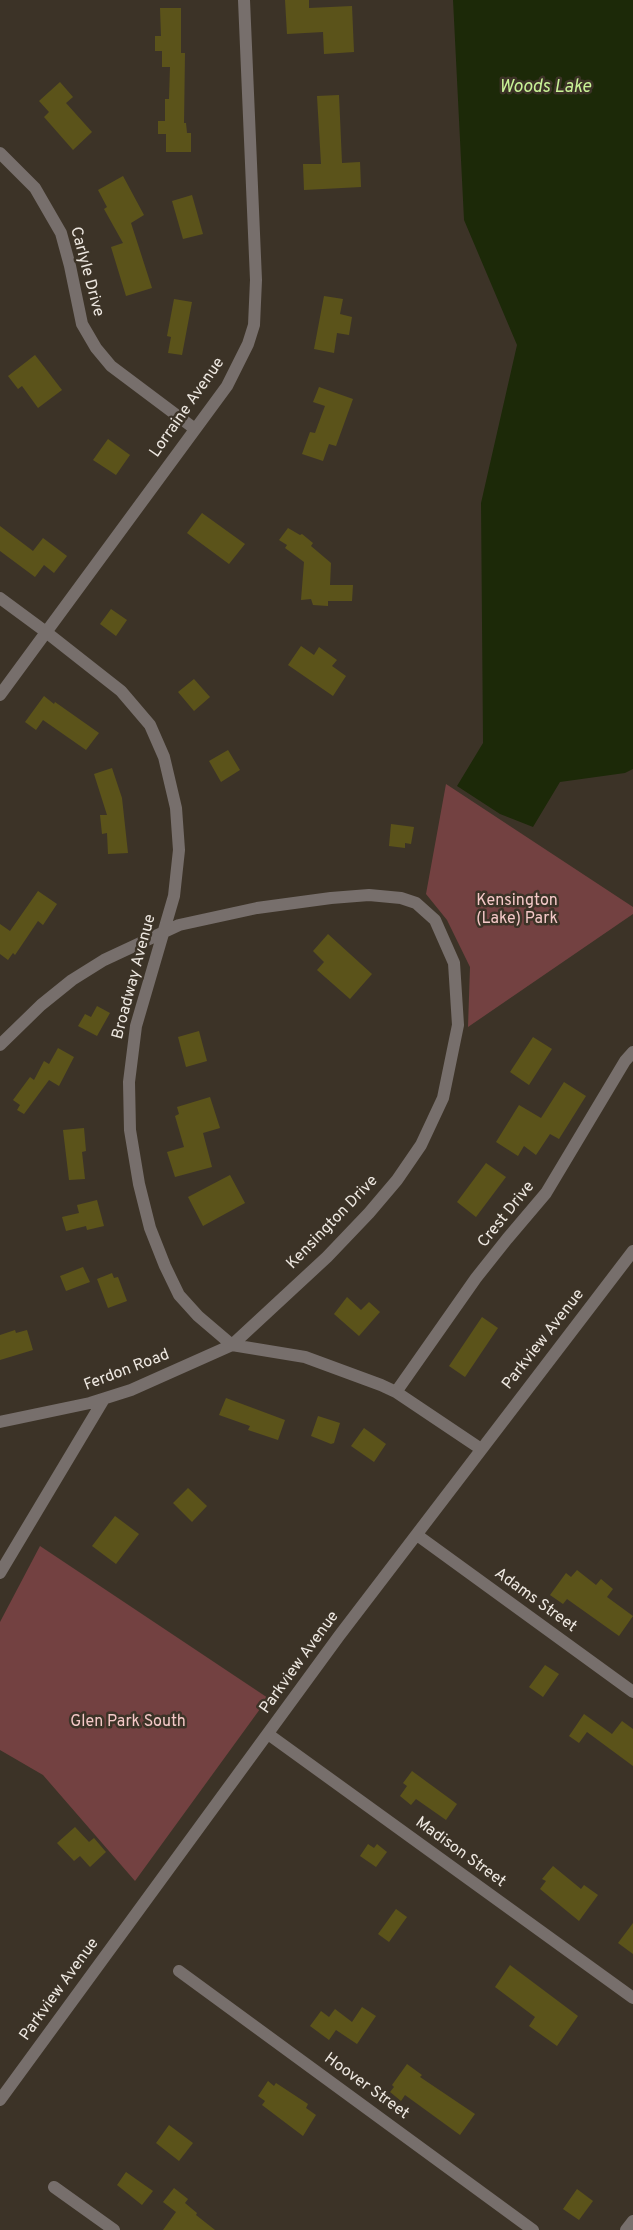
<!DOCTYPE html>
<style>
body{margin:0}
canvas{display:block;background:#3c3327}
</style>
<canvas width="633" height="2230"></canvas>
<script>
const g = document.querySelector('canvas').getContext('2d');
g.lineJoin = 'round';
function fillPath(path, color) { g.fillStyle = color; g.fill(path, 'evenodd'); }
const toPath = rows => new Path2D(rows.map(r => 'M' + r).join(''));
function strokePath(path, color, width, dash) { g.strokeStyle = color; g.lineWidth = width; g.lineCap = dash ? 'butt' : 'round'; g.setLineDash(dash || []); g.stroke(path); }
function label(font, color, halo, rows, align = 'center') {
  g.font = font + ' Overpass,sans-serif'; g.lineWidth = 5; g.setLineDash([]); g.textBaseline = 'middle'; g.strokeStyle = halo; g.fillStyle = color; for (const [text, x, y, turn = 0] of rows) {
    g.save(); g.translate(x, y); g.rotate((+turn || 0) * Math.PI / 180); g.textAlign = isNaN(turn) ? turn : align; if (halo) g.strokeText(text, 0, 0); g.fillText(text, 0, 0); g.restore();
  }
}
fillPath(toPath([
 [446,784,633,907,633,914,468,1027,470,967,447,920,426,894],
 [40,1546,268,1698,135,1881,43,1775,0,1750,0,1622]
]), '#734141');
fillPath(toPath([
 [453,0,633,0,633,769,625,773,560,782,533,827,500,814,457,786,483,743,481,503,517,345,464,220]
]), '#1c2908');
fillPath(toPath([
 [285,0,309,0,309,8,352,6,354,52,324,54,323,32,287,34],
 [160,8,181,8,181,53,185,53,184,123,186,123,187,133,191,133,191,152,166,152,166,134,158,134,158,121,165,121,165,99,169,99,170,67,162,67,162,51,155,51,155,36,161,36],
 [60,82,73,97,66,103,92,132,73,150,44,117,49,112,39,101],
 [339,95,342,163,360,162,361,187,304,190,303,164,321,164,317,96],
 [123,176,144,215,131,223,152,288,126,296,111,247,123,243,104,209,107,207,98,190],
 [192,195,203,234,183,239,172,201],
 [324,296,343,299,340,314,352,317,349,335,337,333,334,353,314,349],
 [174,299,192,302,182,355,168,353,171,337,167,336],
 [35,355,62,390,38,408,22,386,18,389,8,376],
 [319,387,353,399,336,446,329,444,323,461,302,454,310,432,315,433,325,406,313,402],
 [108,439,130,455,116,475,93,460],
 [202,513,245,544,229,564,187,533],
 [0,526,33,551,43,538,67,556,54,573,44,565,35,577,0,551],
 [288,528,300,535,302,534,313,543,311,546,331,563,330,585,353,585,352,601,328,601,328,606,313,605,311,599,301,600,304,562,285,548,287,545,279,540],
 [111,609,127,620,116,636,100,624],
 [301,646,314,655,319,647,337,660,332,666,346,676,333,696,288,665],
 [194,679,210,697,194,711,178,692],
 [44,696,54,704,55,702,99,733,86,750,43,720,36,730,25,722],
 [228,750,240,770,221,782,209,761],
 [112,768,122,798,128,853,108,854,107,833,102,834,100,815,107,815,94,774],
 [391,824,414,827,411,844,405,843,405,848,389,846],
 [38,891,57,904,43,925,38,921,15,955,13,953,8,960,0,954,0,924,10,931],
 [328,934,372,974,350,999,317,970,324,962,313,951],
 [97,1006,110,1013,97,1036,78,1026,85,1014,91,1017],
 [199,1031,207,1061,186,1067,178,1037],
 [533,1037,552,1049,529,1085,510,1072],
 [58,1048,74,1057,59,1086,49,1080,24,1114,17,1110,20,1105,13,1100,30,1077,34,1080,44,1061,49,1064],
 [564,1082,586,1096,559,1139,550,1134,536,1155,524,1146,518,1156,496,1142,519,1105,541,1118],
 [210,1097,220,1128,203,1133,212,1167,175,1177,167,1152,184,1147,175,1116,179,1114,177,1107],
 [84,1128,86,1151,82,1152,85,1179,69,1180,63,1130],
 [486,1163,506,1177,476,1217,457,1202],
 [230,1175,245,1203,203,1226,188,1197],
 [97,1200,104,1226,87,1230,86,1226,66,1231,62,1217,79,1213,77,1205],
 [83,1267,90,1282,66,1291,60,1276],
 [112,1273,114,1278,118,1277,127,1301,108,1308,97,1279],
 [347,1297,361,1310,369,1302,380,1312,359,1336,334,1314],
 [482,1317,498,1328,465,1377,449,1366],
 [15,1330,16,1333,27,1330,33,1350,0,1360,0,1335],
 [226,1398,285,1420,278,1440,248,1430,250,1426,219,1415],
 [318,1416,340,1423,334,1443,331,1444,311,1436],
 [364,1428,386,1444,374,1462,351,1446],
 [188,1488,207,1506,192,1522,173,1503],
 [115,1516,139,1534,116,1564,92,1546],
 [577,1570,596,1585,601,1579,613,1589,607,1597,633,1616,619,1636,567,1599,563,1604,550,1595,566,1573,571,1577],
 [545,1665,559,1674,543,1697,529,1687],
 [584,1714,612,1734,622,1721,633,1729,633,1766,587,1732,579,1743,569,1736],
 [412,1771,457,1804,446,1820,416,1799,411,1805,400,1796,407,1786,403,1783],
 [75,1827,89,1842,94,1838,106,1852,90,1867,80,1856,74,1861,57,1843],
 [368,1844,374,1848,377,1844,387,1852,376,1867,360,1856],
 [553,1866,581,1889,584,1885,598,1895,579,1921,540,1889,546,1881,542,1879],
 [396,1909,407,1917,389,1942,378,1934],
 [633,1923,633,1954,618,1943],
 [510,1965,578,2016,557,2046,529,2026,535,2017,495,1987],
 [362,2007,376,2016,357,2044,336,2030,329,2040,310,2026,321,2011,329,2017,335,2009,352,2022],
 [407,2064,422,2075,420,2077,475,2114,460,2135,405,2095,401,2101,390,2092,394,2087,392,2085],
 [268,2081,274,2086,276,2083,308,2104,306,2108,316,2115,303,2136,262,2105,265,2101,258,2096],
 [169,2125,193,2143,179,2161,156,2143],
 [126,2172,153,2191,142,2205,117,2185],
 [174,2188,188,2199,185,2203,197,2213,196,2215,215,2230,163,2230,176,2212,163,2202],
 [577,2189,593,2201,579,2220,563,2209]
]), '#5b531a');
strokePath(toPath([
 [0,153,35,188,61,233,70,266,82,324,96,348,111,366,195,429],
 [0,598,46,632,121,691,150,725,164,757,176,808,179,850,174,896,136,1026,129,1082,130,1130,139,1184,150,1228,165,1266,179,1295,198,1316,232,1345,305,1357,381,1385,396,1392,481,1449],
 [0,695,227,386,248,344,254,325,256,280,244,0],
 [0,1045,41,1005,72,980,104,960,179,925,257,908,331,898,369,895,401,898,416,903,435,920,454,963,458,1025,443,1098,421,1145,397,1180,369,1213,327,1257,232,1345,131,1390,90,1403,0,1422],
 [396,1392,476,1278,507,1239,546,1193,625,1061,633,1052],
 [417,1535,633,1692],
 [0,1573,104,1399],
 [268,1734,633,1998],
 [179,1971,533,2230],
 [0,2100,339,1636,633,1251],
 [54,2187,114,2230],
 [626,2230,633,2221]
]), '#776f6c', 12);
label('16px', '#eee8e1', '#3c3327', [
 ["Carlyle Drive",86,272,75],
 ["Lorraine Avenue",188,408,-55],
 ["Broadway Avenue",135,977,-75],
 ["Crest Drive",507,1215,-51],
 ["Kensington Drive",333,1223,-46],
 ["Parkview Avenue",544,1340,-52],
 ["Ferdon Road",127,1371,-21],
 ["Adams Street",535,1601,36],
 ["Parkview Avenue",300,1663,-54],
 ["Madison Street",460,1853,36],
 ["Parkview Avenue",60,1990,-54],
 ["Hoover Street",366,2087,36]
]);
label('16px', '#f5c9c8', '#3c3327', [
 ["Kensington",517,902],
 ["(Lake) Park",517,920],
 ["Glen Park South",128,1723]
]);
label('italic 18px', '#c9f297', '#3c3327', [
 ["Woods Lake",545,88]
]);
</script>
